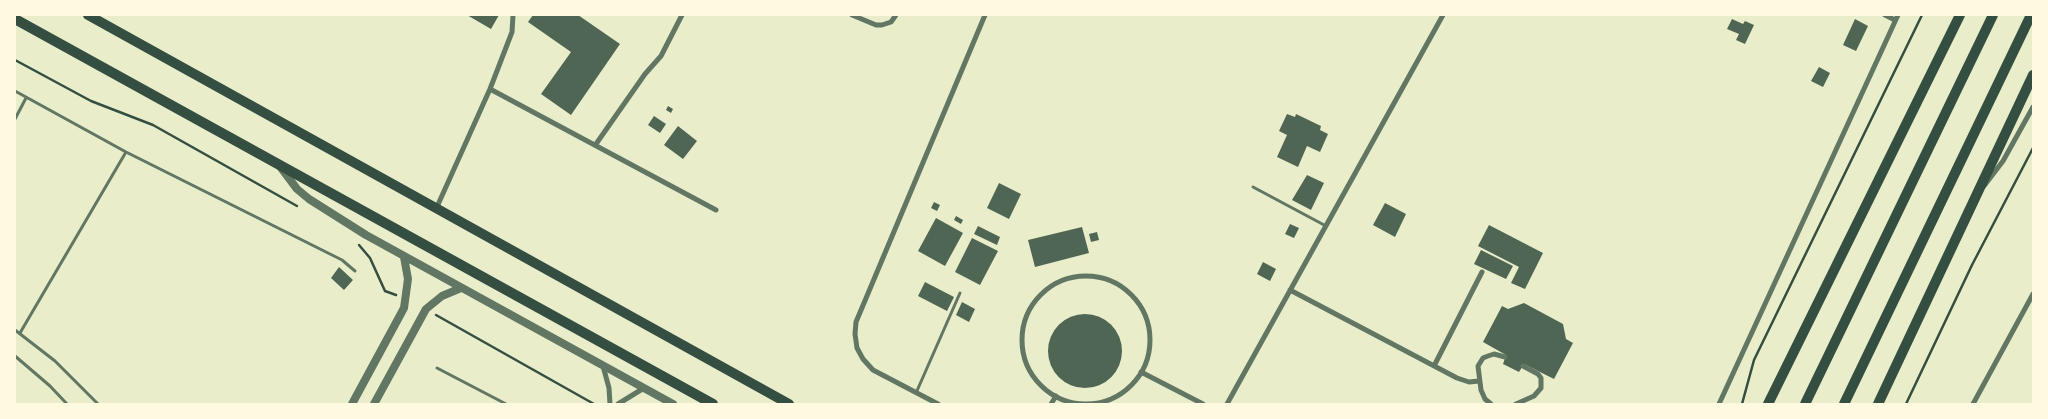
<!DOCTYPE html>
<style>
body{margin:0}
#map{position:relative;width:2048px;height:419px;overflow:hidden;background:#e9edc9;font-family:"Public Sans",sans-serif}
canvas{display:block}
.frame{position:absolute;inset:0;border:16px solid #fefae0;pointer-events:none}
</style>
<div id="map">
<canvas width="2048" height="419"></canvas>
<div class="frame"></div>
</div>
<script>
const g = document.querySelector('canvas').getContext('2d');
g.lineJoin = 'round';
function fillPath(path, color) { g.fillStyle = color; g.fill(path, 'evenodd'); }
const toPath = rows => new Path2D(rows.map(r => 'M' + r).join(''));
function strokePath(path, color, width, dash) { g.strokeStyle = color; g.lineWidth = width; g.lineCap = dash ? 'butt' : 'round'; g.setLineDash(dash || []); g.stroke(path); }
fillPath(toPath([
 [467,15,499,15,491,29],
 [533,15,578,15,620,44,571,115,541,94,571,52,528,22],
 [1732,19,1743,24,1745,21,1754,25,1745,44,1736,40,1739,34,1727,29],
 [1855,19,1868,26,1856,51,1843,45],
 [1819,67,1830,73,1823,87,1811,81],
 [668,106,673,109,671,113,666,110],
 [1287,114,1295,117,1296,114,1321,126,1320,130,1328,134,1320,152,1307,146,1298,167,1277,157,1287,135,1279,131],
 [654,116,666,124,660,133,648,125],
 [678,126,697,141,683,159,664,145],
 [1307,175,1324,183,1311,210,1292,200],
 [999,183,1021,194,1009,219,987,208],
 [934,202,940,205,937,211,931,208],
 [1385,203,1406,214,1395,237,1373,225],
 [956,216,963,220,961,224,954,220],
 [936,218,963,233,945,266,918,251],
 [1290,224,1299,228,1294,238,1285,234],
 [1489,225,1543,253,1525,289,1511,283,1519,267,1478,246],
 [978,226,1000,237,997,245,974,234],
 [1082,227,1089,253,1035,267,1028,240],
 [1097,232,1099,240,1091,242,1089,234],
 [972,238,998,251,980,285,955,272],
 [1481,250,1513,266,1506,279,1474,264],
 [1263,262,1276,269,1270,281,1257,274],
 [339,267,353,280,344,290,331,278],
 [925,282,954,297,947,311,918,296],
 [962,302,975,309,969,322,956,315],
 [1524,303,1563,324,1566,339,1573,343,1554,379,1524,364,1519,372,1503,364,1506,355,1483,342,1502,306,1508,309],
 '1048 351a37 37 0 1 1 74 0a37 37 0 1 1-74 0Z'
]), '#4f6655');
strokePath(toPath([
 [15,60,91,101,153,125,297,206],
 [359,245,370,258,385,291,396,295],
 [436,315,594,404],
 [1742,404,1754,360,1922,15],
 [1906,404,1972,265,2033,148]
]), '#344e41', 2.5);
strokePath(toPath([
 [15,91,126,152,342,260,355,271],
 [15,119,26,98],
 [1253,187,1326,226],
 [15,330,55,361,98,404],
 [20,333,126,152],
 [15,356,50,386,67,404],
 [437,368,506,404],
 [916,393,960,293]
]), '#617663', 3);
strokePath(toPath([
 [852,15,876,25,882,25,891,22,896,15],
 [1885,15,1895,20],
 [490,89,716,210],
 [596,144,645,74,661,56,682,15],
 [1984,186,2003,161,2033,107],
 [436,209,490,89,512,32,513,15],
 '1022 340a64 64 0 1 1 128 0a64 64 0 1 1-128 0Z',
 [1290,290,1457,378,1469,382,1479,381],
 [603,366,609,388,610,404],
 [1434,366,1482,272],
 [1141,372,1203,404],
 [618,404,644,388],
 [938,404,873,370,863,359,857,348,855,334,856,322,985,15],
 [1051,404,1056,396],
 [1227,404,1443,15],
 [1491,404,1485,399,1481,390,1478,366,1483,358,1488,356,1494,354,1505,357],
 [1516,404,1534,396,1541,388,1541,378,1538,374,1523,366],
 [1719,404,1898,15],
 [1973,404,2033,294]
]), '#617663', 5);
strokePath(toPath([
 [279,165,297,189,309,199,366,235,673,404],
 [352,404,404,308,408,279,404,257],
 [374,404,426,309,442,296,461,288]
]), '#617663', 8);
strokePath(toPath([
 [88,15,789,404],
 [15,19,713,404],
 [1768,404,1960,15],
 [1805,404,1993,15],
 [1844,404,2031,15],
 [1878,404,2033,75]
]), '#344e41', 10);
</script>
